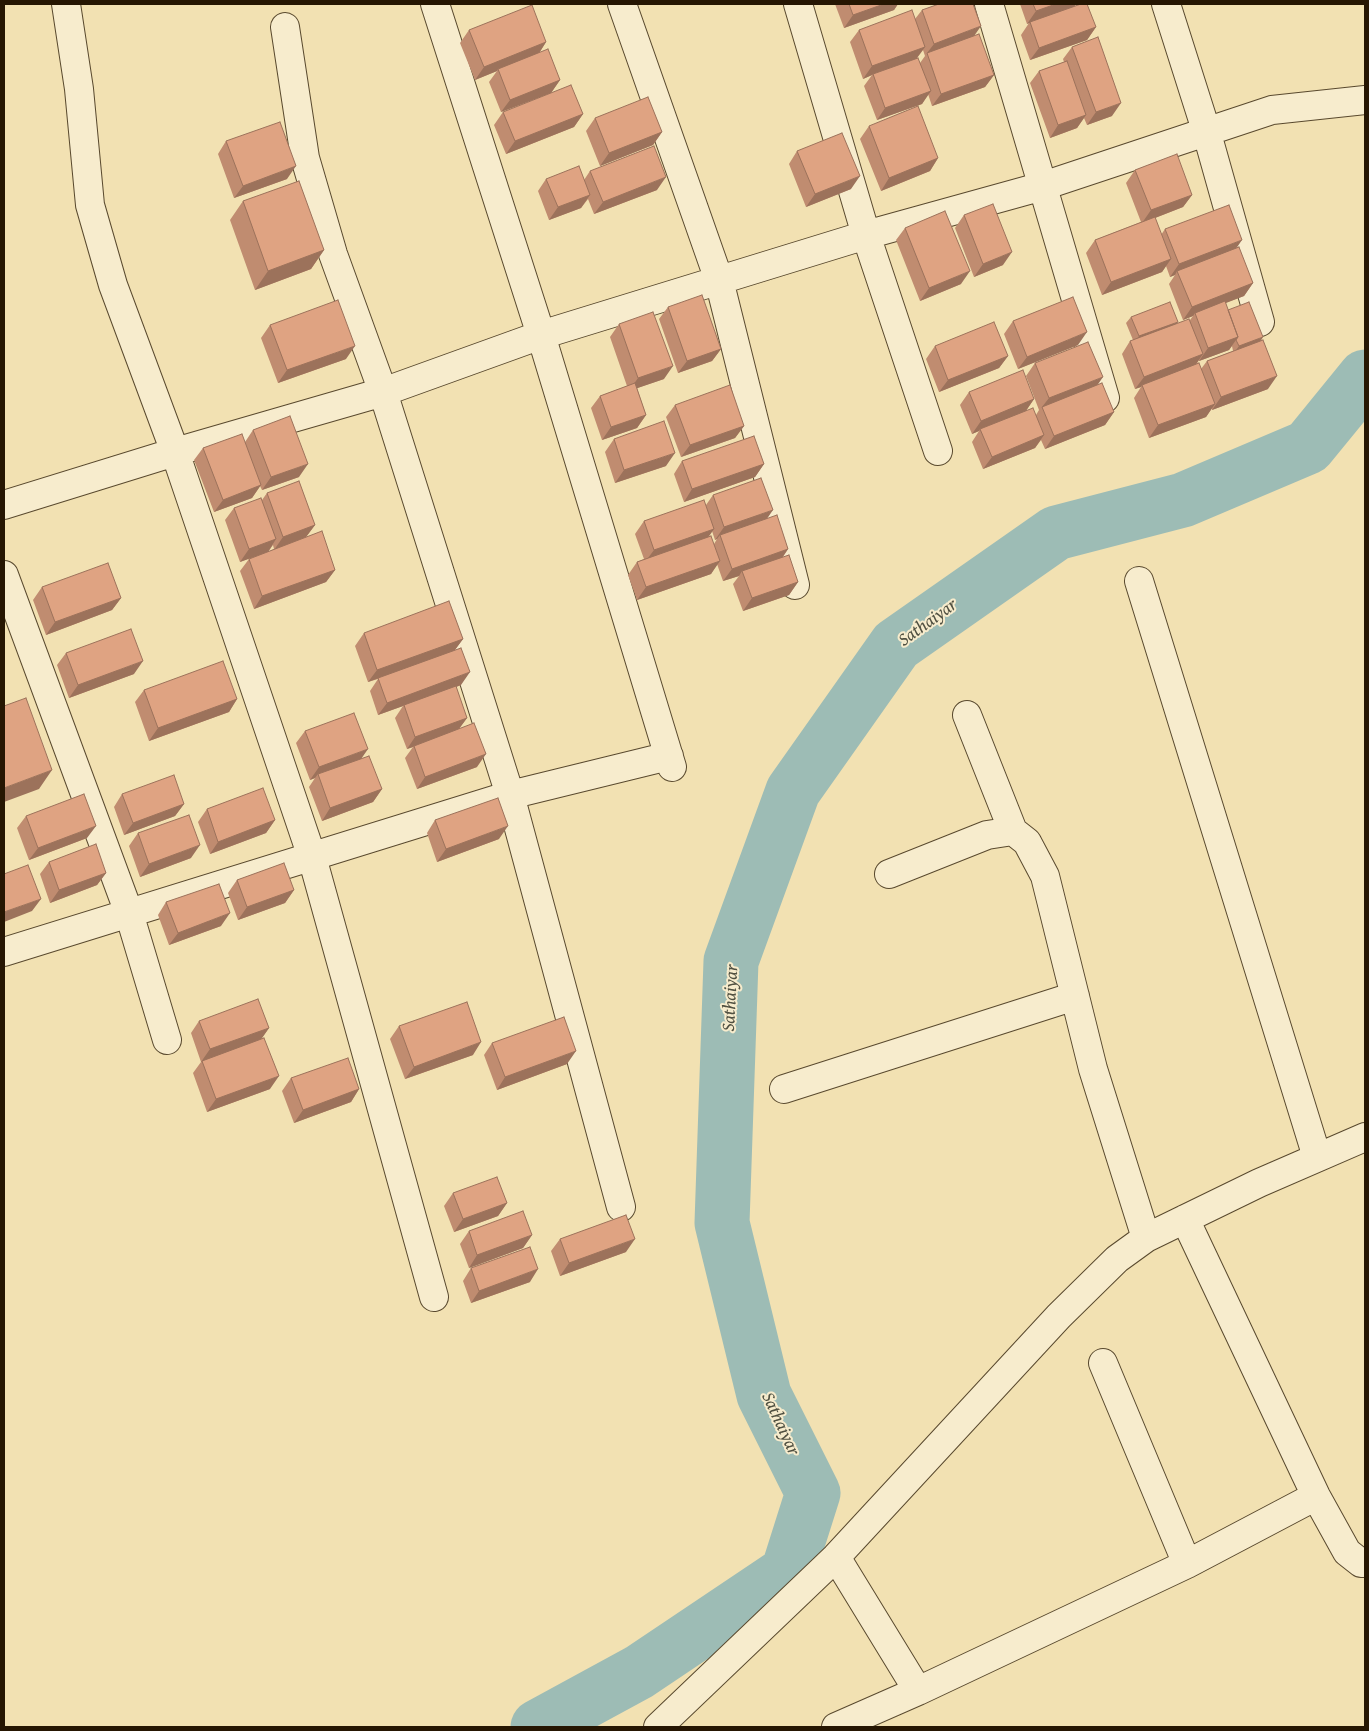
<!DOCTYPE html>
<style>
body{margin:0}
#map{position:relative;width:1369px;height:1731px;overflow:hidden;background:#f2e1b2;font-family:"Gentium Book Plus",serif}
canvas{display:block}
.frame{position:absolute;inset:0;border:5px solid #261602;pointer-events:none}
</style>
<div id="map">
<canvas width="1369" height="1731"></canvas>
<div class="frame"></div>
</div>
<script>
const g = document.querySelector('canvas').getContext('2d');
g.lineJoin = 'round';
const toPath = rows => new Path2D(rows.map(r => 'M' + r).join(''));
function strokePath(path, color, width, dash) { g.strokeStyle = color; g.lineWidth = width; g.lineCap = dash ? 'butt' : 'round'; g.setLineDash(dash || []); g.stroke(path); }
function fillPath(path, color) { g.fillStyle = color; g.fill(path, 'evenodd'); }
function label(font, color, halo, rows, align = 'center') {
  g.font = font + ' "Gentium Book Plus",serif'; g.lineWidth = 4; g.setLineDash([]); g.textBaseline = 'middle'; g.strokeStyle = halo; g.fillStyle = color; for (const [text, x, y, turn = 0] of rows) {
    g.save(); g.translate(x, y); g.rotate((+turn || 0) * Math.PI / 180); g.textAlign = isNaN(turn) ? turn : align; if (halo) g.strokeText(text, 0, 0); g.fillText(text, 0, 0); g.restore();
  }
}
strokePath(toPath([
 [538,1727,639,1672,788,1572,813,1493,764,1395,722,1223,731,961,793,791,896,645,1056,533,1183,500,1308,447,1365,377]
]), '#9dbcb5', 55);
const minor = toPath([
 [66,4,79,89,90,205,113,285,175,452,312,857,434,1297],
 [435,4,541,335,672,767],
 [622,4,719,280,795,585],
 [798,4,866,235,938,451],
 [989,4,1105,398],
 [1166,4,1206,130,1260,322],
 [285,27,305,158,333,254,383,392,510,795,621,1207],
 [4,505,175,452,383,392,541,335,866,235,1043,186,1272,110,1365,100],
 [4,575,129,913,167,1040],
 [1139,581,1317,1157],
 [967,715,1013,831],
 [889,874,987,835,1013,831,1027,842,1045,876,1093,1069,1146,1238],
 [4,952,510,795,669,756],
 [784,1089,1075,996],
 [1185,1219,1316,1496,1347,1552,1361,1563,1365,1563],
 [1103,1363,1187,1564],
 [836,1557,918,1691],
 [658,1727,836,1557,1059,1316,1117,1259,1146,1238,1259,1183,1365,1137],
 [836,1727,918,1691,1187,1564,1316,1496]
]);
strokePath(minor, '#59492e', 30);
strokePath(minor, '#f7eccd', 28);
fillPath(toPath([
 [835,4,898,4,894,10,844,28],
 [1020,4,1076,4,1074,6,1096,27,1087,40,1030,60,1021,35,1029,23,1027,24],
 [922,10,975,36,994,75,985,87,932,106,928,94,922,104,877,120,864,86,872,75,863,79,850,42,859,30,915,19],
 [923,50,925,56,920,63,917,58],
 [469,30,546,42,539,53,560,80,551,93,501,112,489,82,497,71,475,80,460,43],
 [1072,47,1112,116,1087,125,1084,118,1077,128,1050,138,1030,83,1039,71,1064,62,1063,59],
 [503,112,583,114,574,127,506,154,494,125],
 [595,118,662,132,653,145,600,166,586,131],
 [869,126,938,158,930,171,881,191,860,139],
 [226,141,287,179,234,198,218,154],
 [797,151,851,189,806,207,789,164],
 [1135,170,1192,195,1183,207,1155,218,1161,235,1165,229,1237,248,1253,283,1244,296,1225,303,1228,310,1261,341,1268,389,1212,410,1212,408,1206,417,1149,438,1134,398,1141,387,1135,389,1122,354,1130,341,1133,340,1126,323,1131,317,1177,324,1190,320,1193,316,1183,320,1169,284,1175,275,1170,277,1166,266,1162,272,1102,295,1086,253,1095,240,1141,222,1126,183],
 [1232,346,1233,351,1207,361,1201,369,1196,365,1199,360,1199,361,1229,350],
 [590,171,657,190,594,214,588,199,581,208,549,220,538,191,546,179,584,180],
 [243,201,324,250,311,269,255,290,230,220],
 [964,215,1003,265,974,277,955,228],
 [905,228,961,284,920,301,896,240],
 [668,307,721,349,712,361,678,373,659,319],
 [1013,321,1078,345,1018,369,1004,334],
 [619,324,664,379,637,388,646,415,637,428,602,440,591,408,600,396,627,386,610,337],
 [270,325,346,359,278,383,261,338],
 [935,346,1008,356,999,368,939,392,926,359],
 [1035,363,1097,385,1114,412,1105,425,1045,449,1041,440,1035,448,983,469,972,442,979,431,972,434,960,405,969,392,1034,399,1026,411,1036,415,1039,410,1026,376],
 [675,405,744,426,735,438,681,457,666,417],
 [253,430,299,477,262,490,260,486,252,498,214,512,194,460,203,448,245,442],
 [614,439,666,466,615,483,605,452],
 [682,461,764,464,755,477,684,502,674,474],
 [267,493,315,525,306,537,335,570,326,582,254,609,240,571,249,559,255,556,240,562,225,520,234,508,262,500],
 [273,545,274,549,268,552],
 [713,495,767,518,788,549,783,557,798,582,789,595,743,611,733,584,739,576,723,581,717,564,711,574,637,600,628,575,637,562,644,559,635,534,644,521,706,505],
 [712,531,715,540,717,539,714,544,708,537],
 [42,587,121,598,112,610,46,635,33,600],
 [364,633,463,639,455,650,461,685,456,687,467,718,459,729,477,767,417,789,405,758,413,747,407,749,395,718,403,706,378,715,370,691,378,679,368,682,355,646],
 [66,653,134,674,69,698,57,665],
 [144,690,237,699,229,712,149,741,135,702],
 [305,731,382,789,373,802,322,821,309,787,315,778,310,780,296,743],
 [122,794,184,804,175,816,124,835,114,807],
 [207,809,275,820,266,833,210,854,198,822],
 [26,816,87,838,29,860,17,828],
 [435,820,499,839,437,862,427,833],
 [138,833,191,858,140,877,129,846],
 [49,862,106,873,97,885,50,903,40,874],
 [237,880,294,890,285,903,238,920,228,893],
 [166,902,221,926,169,945,158,915],
 [199,1021,269,1028,261,1039,270,1089,207,1112,193,1073,201,1062,191,1033],
 [399,1026,473,1055,405,1079,390,1039],
 [492,1043,567,1064,497,1090,484,1055],
 [291,1078,359,1089,351,1102,294,1123,282,1091],
 [453,1193,507,1203,498,1216,454,1232,444,1206],
 [469,1231,532,1235,523,1248,469,1268,460,1244],
 [560,1239,626,1252,560,1276,551,1251],
 [471,1268,530,1282,471,1303,463,1281]
]), '#c08c70');
fillPath(toPath([
 [884,4,898,4,894,10,844,28,853,15],
 [1056,4,1076,4,1074,7,1027,24,1036,11],
 [981,26,972,39,927,53,934,44],
 [1096,27,1087,40,1030,60,1039,48],
 [546,42,538,55,498,69,497,71,475,80,484,67],
 [925,47,916,59,873,74,872,75,863,79,872,66],
 [994,75,985,87,932,106,941,94],
 [560,80,551,93,501,112,510,100],
 [931,91,922,104,877,120,885,108],
 [1121,103,1112,116,1087,125,1096,112],
 [583,114,574,127,506,154,515,141],
 [1086,115,1077,128,1050,138,1058,125],
 [662,132,653,145,600,166,609,153],
 [938,158,930,171,881,191,889,178],
 [296,166,287,179,234,198,243,186],
 [860,176,851,189,806,207,815,194],
 [666,177,657,190,594,214,603,202],
 [590,195,581,208,549,220,558,207],
 [1192,195,1183,207,1142,223,1151,210],
 [1242,240,1233,253,1177,271,1175,275,1170,277,1179,264],
 [324,250,311,269,255,290,268,271],
 [1012,252,1003,265,974,277,983,264],
 [1171,259,1162,272,1102,295,1111,282],
 [970,271,961,284,920,301,929,288],
 [1253,283,1244,296,1195,315,1195,313,1193,316,1183,320,1192,307],
 [1178,322,1173,328,1134,343,1139,336],
 [1087,332,1078,345,1018,369,1027,357],
 [1238,337,1229,350,1199,361,1208,348],
 [1263,337,1259,344,1234,353,1239,346],
 [355,346,346,359,278,383,287,370],
 [721,349,712,361,678,373,687,361],
 [1203,354,1194,367,1142,385,1141,387,1135,389,1144,377],
 [1008,356,999,368,939,392,948,380],
 [673,366,664,379,629,391,638,378],
 [1277,376,1268,389,1212,410,1221,397],
 [1103,377,1094,390,1042,407,1049,398],
 [1034,399,1025,412,980,429,979,431,972,434,981,421],
 [1215,404,1206,417,1149,438,1158,425],
 [1114,412,1105,425,1045,449,1054,436],
 [646,415,637,428,602,440,611,427],
 [744,426,735,438,681,457,690,445],
 [1044,435,1035,448,983,469,992,457],
 [675,453,666,466,615,483,624,470],
 [308,464,299,477,262,490,271,477],
 [764,464,755,477,684,502,692,489],
 [261,485,252,498,214,512,223,500],
 [773,510,764,523,720,535,717,539,715,540,724,527],
 [315,525,306,537,274,550,283,537],
 [714,529,705,542,645,562,654,550],
 [276,539,268,552,240,562,249,549],
 [788,549,779,562,742,571,739,576,723,581,732,569],
 [720,561,711,574,637,600,646,587],
 [335,570,326,582,254,609,262,596],
 [798,582,789,595,743,611,752,598],
 [121,598,112,610,46,635,55,622],
 [463,639,454,651,368,682,377,670],
 [143,661,134,674,69,698,78,685],
 [470,672,461,685,404,706,404,705,403,706,378,715,387,703],
 [237,699,229,712,149,741,158,728],
 [467,718,458,730,414,746,413,747,407,749,415,737],
 [368,749,359,762,318,774,315,778,310,780,319,767],
 [486,754,477,767,417,789,425,777],
 [52,770,39,789,4,802,4,788],
 [382,789,373,802,322,821,330,808],
 [184,804,175,816,124,835,133,823],
 [275,820,266,833,210,854,218,842],
 [96,826,87,838,29,860,38,848],
 [508,826,499,839,437,862,446,849],
 [200,845,191,858,140,877,149,864],
 [106,873,97,885,50,903,59,890],
 [294,890,285,903,238,920,247,907],
 [41,899,32,911,4,922,4,912],
 [230,913,221,926,169,945,178,933],
 [269,1028,260,1041,201,1062,210,1049],
 [481,1042,473,1055,405,1079,414,1067],
 [576,1051,567,1064,497,1090,505,1077],
 [279,1076,270,1089,207,1112,216,1099],
 [359,1089,351,1102,294,1123,303,1110],
 [507,1203,498,1216,454,1232,463,1219],
 [532,1235,523,1248,469,1268,477,1255],
 [635,1239,626,1252,560,1276,569,1263],
 [538,1269,530,1282,471,1303,479,1291]
]), '#9c725b');
const building = toPath([
 [849,4,884,4,853,15,849,4],
 [939,4,973,4,981,26,934,44,922,10,939,4],
 [1033,4,1056,4,1036,11,1033,4],
 [1081,4,1087,4,1096,27,1039,48,1030,22,1081,4],
 [532,5,546,42,484,67,469,30,532,5],
 [912,10,925,47,872,66,859,30,912,10],
 [979,34,994,75,941,94,927,53,979,34],
 [1098,37,1121,103,1096,112,1072,47,1098,37],
 [548,49,560,80,510,100,498,69,548,49],
 [918,58,931,91,885,108,873,74,918,58],
 [1067,61,1086,115,1058,125,1039,71,1067,61],
 [571,85,583,114,515,141,503,112,571,85],
 [648,97,662,132,609,153,595,118,648,97],
 [918,106,938,158,889,178,869,126,918,106],
 [280,122,296,166,243,186,226,141,280,122],
 [842,133,860,176,815,194,797,151,842,133],
 [654,146,666,177,603,202,590,171,654,146],
 [1177,154,1192,195,1151,210,1135,170,1177,154],
 [579,166,590,195,558,207,546,179,579,166],
 [299,181,324,250,268,271,243,201,299,181],
 [993,204,1012,252,983,264,964,215,993,204],
 [1229,205,1242,240,1179,264,1165,229,1229,205],
 [945,211,970,271,929,288,905,228,945,211],
 [1155,217,1171,259,1111,282,1095,240,1155,217],
 [1239,247,1253,283,1192,307,1177,271,1239,247],
 [702,295,721,349,687,361,668,307,702,295],
 [1073,297,1087,332,1027,357,1013,321,1073,297],
 [338,300,355,346,287,370,270,325,338,300],
 [1225,301,1238,337,1208,348,1195,313,1225,301],
 [1170,302,1178,322,1139,336,1131,317,1170,302],
 [1249,302,1263,337,1239,346,1236,340,1238,337,1228,310,1249,302],
 [653,312,673,366,638,378,619,324,653,312],
 [1189,319,1203,354,1144,377,1130,341,1189,319],
 [994,322,1008,356,948,380,935,346,994,322],
 [1263,340,1277,376,1221,397,1207,361,1263,340],
 [1088,342,1103,377,1049,398,1035,363,1088,342],
 [1199,363,1215,404,1158,425,1142,385,1199,363],
 [1023,370,1034,399,981,421,969,392,1023,370],
 [635,383,646,415,611,427,600,396,635,383],
 [1102,383,1114,412,1054,436,1042,407,1102,383],
 [730,385,744,426,690,445,675,405,730,385],
 [1033,408,1044,435,992,457,980,429,1033,408],
 [290,416,308,464,271,477,253,430,290,416],
 [664,421,675,453,624,470,614,439,664,421],
 [242,434,261,485,223,500,203,448,242,434],
 [754,436,764,464,692,489,682,461,754,436],
 [761,478,773,510,724,527,713,495,761,478],
 [299,481,315,525,283,537,267,493,299,481],
 [261,498,276,539,249,549,234,508,261,498],
 [704,500,714,529,654,550,644,521,704,500],
 [777,515,788,549,732,569,720,535,777,515],
 [322,531,335,570,262,596,249,559,322,531],
 [711,536,720,561,646,587,637,562,711,536],
 [789,555,798,582,752,598,742,571,789,555],
 [108,563,121,598,55,622,42,587,108,563],
 [449,601,463,639,377,670,364,633,449,601],
 [131,629,143,661,78,685,66,653,131,629],
 [461,648,470,672,387,703,378,678,461,648],
 [223,661,237,699,158,728,144,690,223,661],
 [456,686,467,718,415,737,404,705,456,686],
 [26,698,52,770,4,788,4,706,26,698],
 [354,713,368,749,319,767,305,731,354,713],
 [474,723,486,754,425,777,414,746,474,723],
 [369,756,382,789,330,808,318,774,369,756],
 [174,775,184,804,133,823,122,794,174,775],
 [263,788,275,820,218,842,207,809,263,788],
 [84,794,96,826,38,848,26,816,84,794],
 [498,798,508,826,446,849,435,820,498,798],
 [189,815,200,845,149,864,138,833,189,815],
 [96,844,106,873,59,890,49,862,96,844],
 [284,863,294,890,247,907,237,880,284,863],
 [28,865,41,899,4,912,4,874,28,865],
 [219,884,230,913,178,933,166,902,219,884],
 [258,999,269,1028,210,1049,199,1021,258,999],
 [467,1002,481,1042,414,1067,399,1026,467,1002],
 [564,1017,576,1051,505,1077,492,1043,564,1017],
 [264,1038,279,1076,216,1099,202,1061,264,1038],
 [348,1058,359,1089,303,1110,291,1078,348,1058],
 [497,1177,507,1203,463,1219,453,1193,497,1177],
 [523,1211,532,1235,477,1255,469,1231,523,1211],
 [626,1215,635,1239,569,1263,560,1239,626,1215],
 [530,1247,538,1269,479,1291,471,1268,530,1247]
]);
fillPath(building, '#dfa382');
strokePath(building, '#9c725b', 1);
label('italic 18px', '#505041', '#f7eccd', [
 ["Sathaiyar",928,623,-36],
 ["Sathaiyar",731,998,-87],
 ["Sathaiyar",780,1424,65]
]);
</script>
